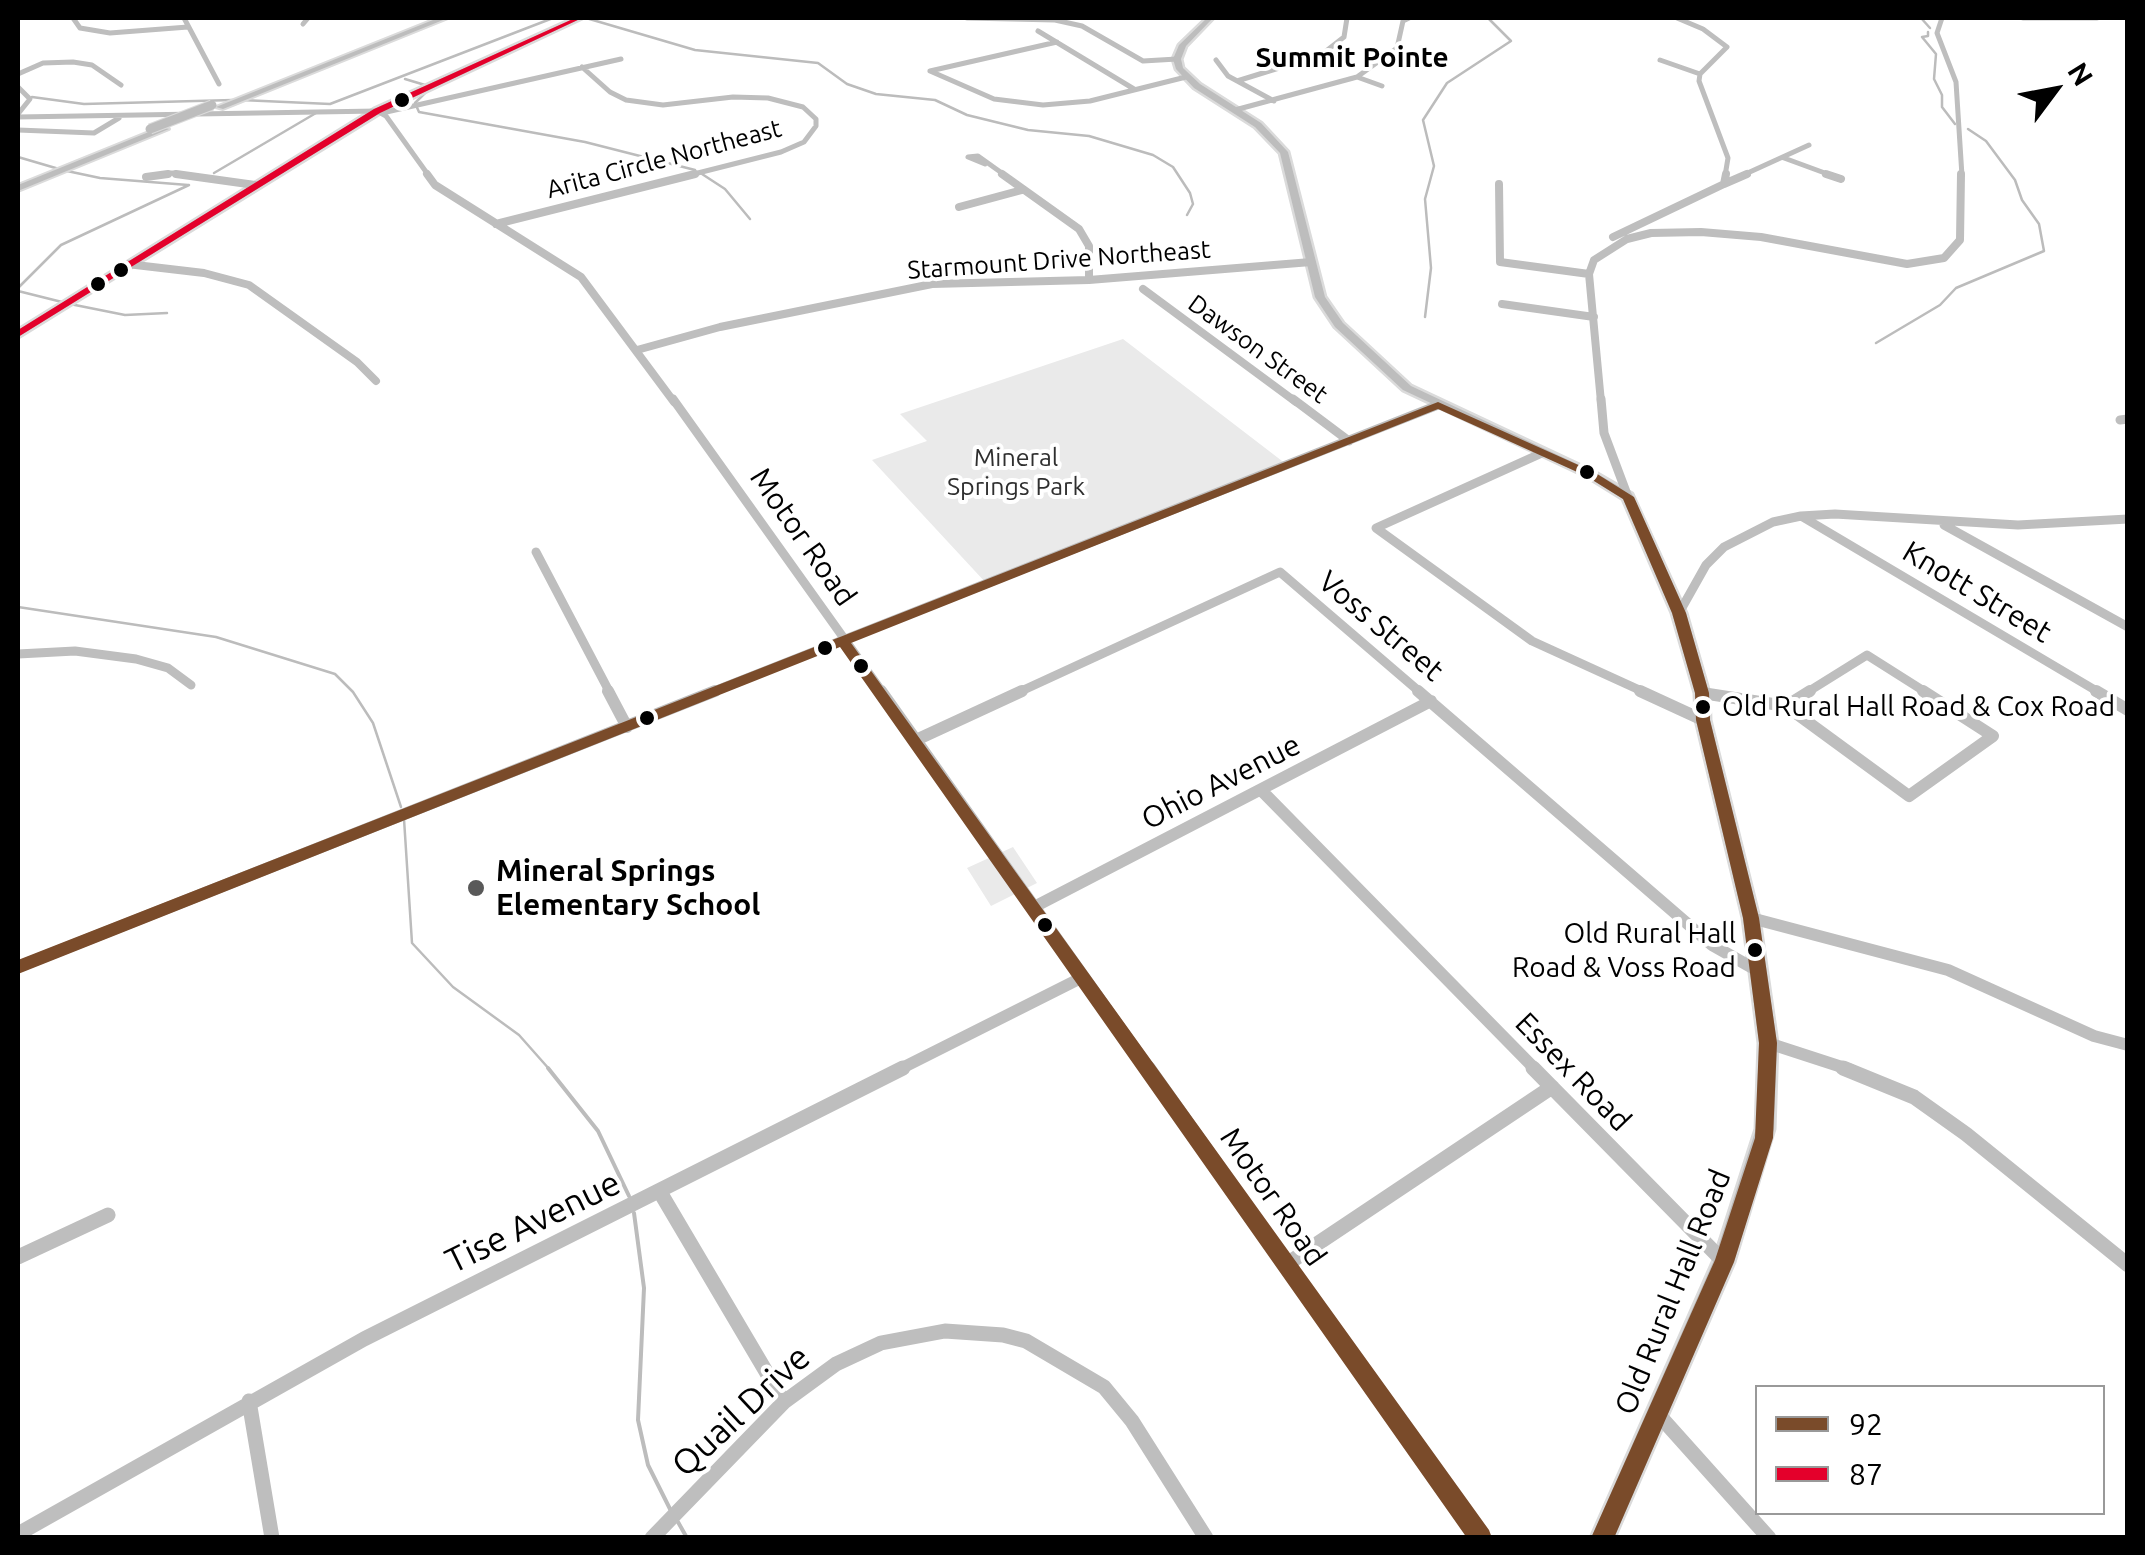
<!DOCTYPE html>
<style>
body{margin:0}
#map{position:relative;width:2145px;height:1555px;overflow:hidden;background:#fff;font-family:Ubuntu,sans-serif}
canvas{display:block}
.frame{position:absolute;inset:0;border:20px solid #000;pointer-events:none}
.legend{position:absolute;left:1755px;top:1385px;width:350px;height:130px;box-sizing:border-box;background:#fff;border:2px solid #999;margin:0;padding:12px 18px;list-style:none;font-size:30px;color:#000}
.legend li{display:flex;align-items:center;gap:20px;height:50px}
.legend b{width:50px;border:2px solid #999}
.north{position:absolute;left:2005px;top:40px;width:100px;height:100px;-webkit-text-stroke:8px #fff;paint-order:stroke;rotate:58deg;font-size:28px;font-weight:700;line-height:40px;text-align:center;color:#000}
.north::after{content:'';display:block;margin:auto;width:35px;height:45px;background:#000;clip-path:polygon(50% 0,100% 100%,50% 72%,0 100%)}
</style>
<div id="map">
<canvas width="2145" height="1555"></canvas>
<div class="frame"></div>
<ul class="legend">
<li><b style="height:12px;background:#7a4b2a"></b>92</li>
<li><b style="height:12px;background:#e4002b"></b>87</li>
</ul>
<div class="north">N</div>
</div>
<script>
const g = document.querySelector('canvas').getContext('2d');
g.lineJoin = 'round';
function fillPath(path, color) { g.fillStyle = color; g.fill(path, 'evenodd'); }
const toPath = rows => new Path2D(rows.map(r => 'M' + r).join(''));
function strokePath(path, color, width, dash) { g.strokeStyle = color; g.lineWidth = width; g.lineCap = dash ? 'butt' : 'round'; g.setLineDash(dash || []); g.stroke(path); }
function label(font, color, halo, rows, align = 'center') {
  g.font = font + ' Ubuntu,sans-serif'; g.lineWidth = 8; g.setLineDash([]); g.textBaseline = 'middle'; g.strokeStyle = halo; g.fillStyle = color; for (const [text, x, y, turn = 0] of rows) {
    g.save(); g.translate(x, y); g.rotate((+turn || 0) * Math.PI / 180); g.textAlign = isNaN(turn) ? turn : align; if (halo) g.strokeText(text, 0, 0); g.fillText(text, 0, 0); g.restore();
  }
}
fillPath(toPath([
 [1123,339,1286,464,986,583,872,460,927,441,900,414],
 [1013,847,1037,883,991,906,967,868]
]), '#eaeaea');
strokePath(toPath([
 [586,18,695,50,818,63,847,84,876,94,935,100,967,115,1028,130,1089,136,1153,155,1173,167,1190,193,1193,204,1187,215],
 [1921,18,1930,28],
 [1928,32,1928,36,1922,37,1936,54,1934,79,1942,95,1942,107,1955,124],
 [405,79,425,85],
 [428,90,415,103,419,112,585,142,695,170],
 [32,97,84,104,233,100],
 [241,100,330,104,553,18],
 [18,157,59,169],
 [67,171,100,178,188,185],
 [214,173,316,113],
 [702,174,725,189,750,219],
 [18,288,61,245,189,185],
 [18,291,62,302],
 [70,304,125,315,167,313],
 [1425,317,1431,268,1425,199,1434,166,1423,120,1447,83,1511,41,1488,18],
 [1876,343,1940,305,1956,288,2044,251,2039,224,2022,200,2015,180,1986,141,1968,129],
 [18,607,216,637,335,674,353,692,373,723,401,807],
 [404,819,412,943,453,987,519,1035,550,1070]
]), '#bcbcbc', 2.5);
strokePath(toPath([
 [548,1068,598,1131,629,1196],
 [634,1213,644,1288,638,1420,648,1465,671,1511],
 [678,1522,687,1538]
]), '#bcbcbc', 4);
const major = toPath([
 [575,18,582,18,380,113,18,337,18,330,374,109,575,18],
 [1207,18,1213,18,1186,46,1181,59,1183,68,1200,84,1261,123,1288,152,1325,297,1343,323,1411,386,1594,472,1632,494,1686,613,1709,693,1710,720,1759,918,1777,1043,1774,1129,1734,1262,1614,1538,1591,1538,1714,1260,1756,1129,1759,1043,1743,918,1696,720,1695,693,1672,613,1623,499,1586,476,1403,390,1335,327,1315,297,1280,153,1255,127,1194,88,1176,69,1173,59,1179,45,1207,18]
]);
const highway = toPath([
 [438,18,448,18,223,109,216,107,438,18],
 [161,127,169,129,18,191,18,185,161,127]
]);
strokePath(major, '#dbdbdb', 5);
strokePath(highway, '#dbdbdb', 4);
strokePath(toPath([
 [73,18,80,28,110,33,188,27],
 [184,18,219,84],
 [967,18,1055,20,1082,26,1143,61,1177,59],
 [1677,18,1703,29,1727,47,1700,74,1699,81,1728,158,1725,176],
 [1942,18,1937,33,1956,82,1962,176],
 [2023,18,2097,18],
 [303,24,308,18],
 [1038,31,1134,89],
 [1216,60,1228,76,1274,101],
 [1660,60,1700,74],
 [582,67,610,92,626,100,663,105,733,97,768,98,803,107,816,119,816,126,804,142,781,152,686,176],
 [930,71,994,99,1043,105,1090,101,1186,77],
 [930,71,1057,42],
 [18,74,43,63,73,62,92,65,121,85],
 [1357,77,1382,86],
 [1237,81,1321,55,1344,37,1347,18],
 [18,87,30,99,18,114],
 [1235,110,1357,77,1397,48,1403,21,1409,18],
 [382,113,621,59],
 [18,117,377,111,386,116,429,176],
 [18,130,94,133,119,118],
 [1784,158,1833,176],
 [985,164,968,157,978,156,1006,176],
 [152,176,172,173,194,176],
 [1741,176,1809,145]
]), '#bebebe', 5);
strokePath(toPath([
 [176,174,255,185],
 [427,174,435,185,581,277,674,402],
 [1002,174,1079,229,1089,246,1089,280],
 [1826,174,1841,179],
 [146,177,168,174],
 [1499,184,1500,262,1589,274],
 [1724,184,1747,174],
 [959,207,1022,190],
 [496,224,695,174],
 [1613,237,1724,184,1726,174],
 [127,264,204,273,249,285,357,362,376,381],
 [1143,289,1296,402],
 [1502,304,1594,317],
 [637,350,720,327,932,284,1089,280,1311,262],
 [1601,402,1589,274,1594,260,1627,239,1651,233,1701,232,1761,237,1907,264,1944,258,1960,240,1961,174]
]), '#bebebe', 8);
strokePath(toPath([
 [673,399,883,693],
 [1293,399,1349,441],
 [1601,399,1604,433,1628,497],
 [2120,420,2128,419],
 [1542,453,1376,528,1532,641,1646,693],
 [1801,516,2100,693],
 [1944,525,2128,627],
 [536,552,610,693],
 [1679,613,1706,565,1724,547,1773,522,1801,516,1835,514,2018,525,2128,519],
 [18,654,75,651,136,659,168,668,191,685],
 [709,693,1438,405],
 [1017,693,1280,572,1421,693],
 [1806,693,1867,655,1927,693]
]), '#bebebe', 9);
strokePath(toPath([
 [608,691,627,727],
 [881,691,1150,1070],
 [1418,691,1712,945,1758,971],
 [1640,691,1703,720],
 [2096,691,2128,710],
 [1702,693,1786,706],
 [1786,706,1909,796,1993,736,1923,691],
 [1786,706,1810,691],
 [916,740,1022,691],
 [1261,790,1536,1070],
 [1034,907,1431,701],
 [1751,918,1948,970,2094,1036,2128,1045],
 [18,967,715,691],
 [1768,1043,1851,1070],
 [898,1070,1083,977]
]), '#bebebe', 12);
strokePath(toPath([
 [1148,1068,1481,1538],
 [1533,1068,1724,1262],
 [1843,1068,1914,1097,1966,1134,2128,1265],
 [660,1192,784,1402],
 [18,1257,108,1215],
 [1287,1264,1552,1087],
 [249,1401,272,1538],
 [1657,1413,1769,1538],
 [18,1534,364,1339,903,1068],
 [652,1538,784,1402,836,1364,881,1343,945,1331,1003,1335,1026,1341,1104,1387,1132,1421,1206,1538]
]), '#bebebe', 15);
fillPath(major, '#bdbdbd');
fillPath(highway, '#bdbdbd');
const highwayBridge = toPath([
 [150,129,212,105]
]);
strokePath(highwayBridge, '#dbdbdb', 11, []);
strokePath(highwayBridge, '#bdbdbd', 9);
fillPath(toPath([
 [1438,402,1594,472,1634,497,1686,613,1709,693,1710,720,1759,918,1777,1043,1773,1138,1734,1262,1614,1538,1591,1538,1715,1260,1755,1138,1759,1043,1743,918,1696,720,1695,693,1672,613,1623,499,1586,476,1438,409,851,643,1489,1530,1492,1538,1467,1538,840,647,18,974,18,960,1438,402]
]), '#7a4b2a');
fillPath(toPath([
 [575,18,582,18,380,113,18,337,18,330,374,109,575,18]
]), '#e4002b');
for (const [x, y, r, color] of [
 [402,100,9,"#000"],
 [121,270,9,"#000"],
 [98,284,9,"#000"],
 [1587,472,9,"#000"],
 [825,648,9,"#000"],
 [861,666,9,"#000"],
 [1703,707,9,"#000"],
 [647,718,9,"#000"],
 [476,888,10,"#595959"],
 [1045,925,9,"#000"],
 [1755,950,9,"#000"]
]) { const dot = new Path2D(); dot.arc(x, y, r, 0, 2 * Math.PI); g.fillStyle = color; g.fill(dot); strokePath(dot, '#fff', 4); }
label('25px', '#000', '#fff', [
 ["Arita Circle Northeast",664,159,-15],
 ["Starmount Drive Northeast",1059,260,-4],
 ["Dawson Street",1258,349,36]
]);
label('25px', '#2f2f2f', '#fff', [
 ["Mineral",1016,458],
 ["Springs Park",1016,487]
]);
label('bold 28px', '#000', '#fff', [
 ["Summit Pointe",1352,58]
]);
label('28px', '#000', '#fff', [
 ["Old Rural Hall Road & Cox Road",1722,707],
 ["Old Rural Hall",1736,934,"right"],
 ["Road & Voss Road",1736,968,"right"]
], 'left');
label('30px', '#000', '#fff', [
 ["Motor Road",803,537,55],
 ["Knott Street",1977,592,31],
 ["Voss Street",1381,626,40],
 ["Ohio Avenue",1221,782,-27],
 ["Essex Road",1573,1072,46],
 ["Motor Road",1273,1197,55],
 ["Old Rural Hall Road",1673,1292,-68]
]);
label('bold 30px', '#000', '#fff', [
 ["Mineral Springs",496,871],
 ["Elementary School",496,905]
], 'left');
label('35px', '#000', '#fff', [
 ["Tise Avenue",533,1222,-26],
 ["Quail Drive",741,1411,-43]
]);
</script>
